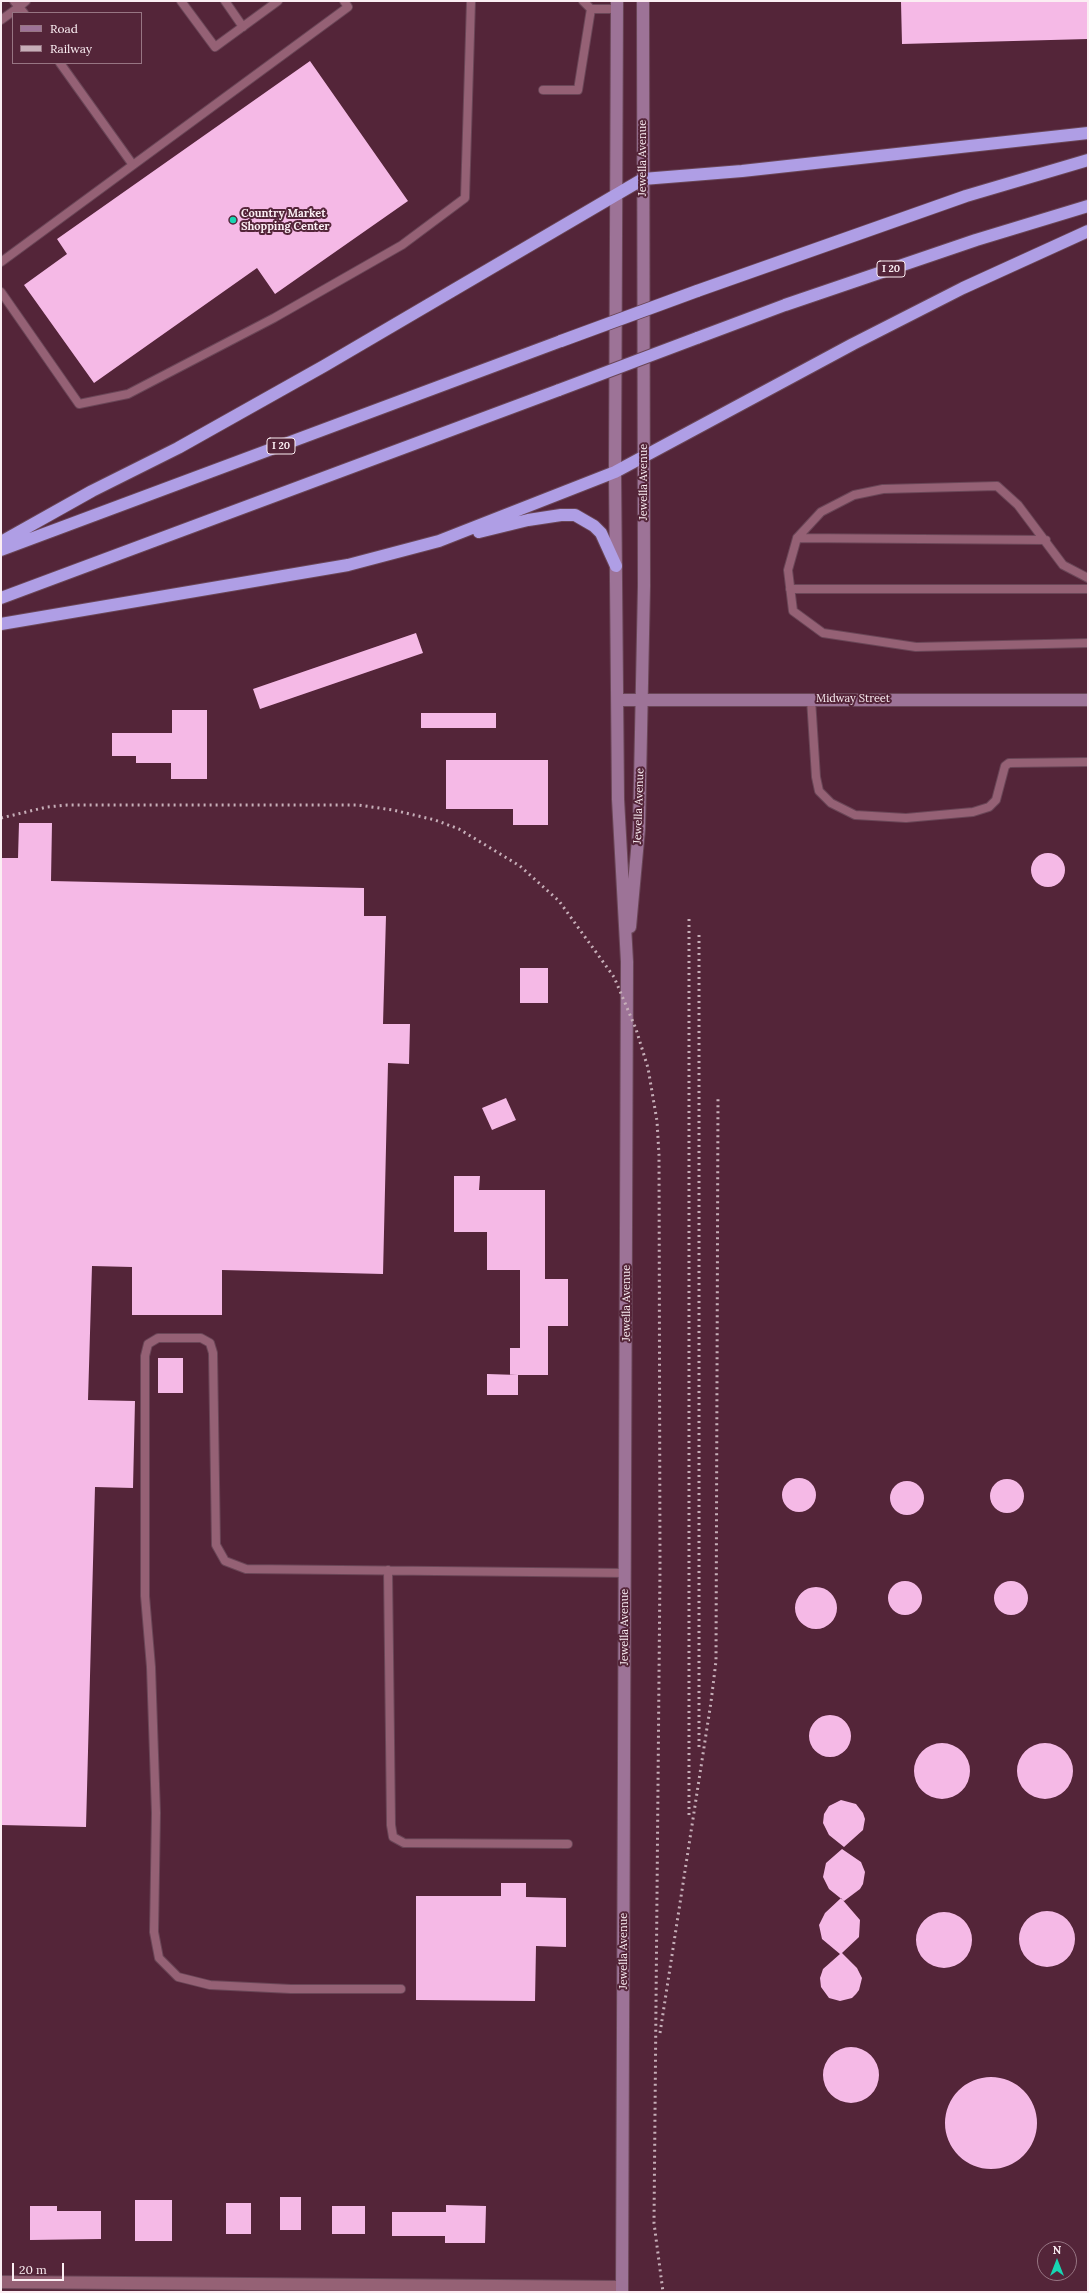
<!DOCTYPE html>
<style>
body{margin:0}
#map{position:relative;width:1089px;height:2293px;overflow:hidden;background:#542539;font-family:Lora,serif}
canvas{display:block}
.frame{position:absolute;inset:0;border:2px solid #fbeef3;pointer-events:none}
.legend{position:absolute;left:12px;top:12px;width:130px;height:52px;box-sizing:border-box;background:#542539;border:1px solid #977583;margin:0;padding:5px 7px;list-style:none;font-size:12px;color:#fbeef3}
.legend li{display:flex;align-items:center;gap:8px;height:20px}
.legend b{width:20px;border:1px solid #977583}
.north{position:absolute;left:1037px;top:2241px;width:40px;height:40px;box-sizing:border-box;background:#542539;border:1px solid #977583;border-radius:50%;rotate:0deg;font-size:11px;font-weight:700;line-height:16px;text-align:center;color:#fbeef3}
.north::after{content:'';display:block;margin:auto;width:14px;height:18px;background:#17d5b2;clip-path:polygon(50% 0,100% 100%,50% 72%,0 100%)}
.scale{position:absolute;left:12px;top:2263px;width:52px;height:18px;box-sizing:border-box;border:2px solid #fbeef3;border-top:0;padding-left:5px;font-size:12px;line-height:14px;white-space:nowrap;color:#fbeef3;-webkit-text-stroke:3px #542539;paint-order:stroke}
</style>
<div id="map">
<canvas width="1089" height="2293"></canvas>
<div class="frame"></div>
<ul class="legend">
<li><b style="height:5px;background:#9d7397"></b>Road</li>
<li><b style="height:5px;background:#c6aeb8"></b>Railway</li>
</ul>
<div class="north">N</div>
<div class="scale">20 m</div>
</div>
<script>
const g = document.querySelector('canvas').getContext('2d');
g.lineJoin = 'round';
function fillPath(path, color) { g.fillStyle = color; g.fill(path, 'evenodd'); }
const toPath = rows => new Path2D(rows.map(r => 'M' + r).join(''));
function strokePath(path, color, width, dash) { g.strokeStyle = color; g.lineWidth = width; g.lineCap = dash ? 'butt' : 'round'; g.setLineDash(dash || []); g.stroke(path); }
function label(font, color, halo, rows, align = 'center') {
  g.font = font + ' Lora,serif'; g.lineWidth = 4; g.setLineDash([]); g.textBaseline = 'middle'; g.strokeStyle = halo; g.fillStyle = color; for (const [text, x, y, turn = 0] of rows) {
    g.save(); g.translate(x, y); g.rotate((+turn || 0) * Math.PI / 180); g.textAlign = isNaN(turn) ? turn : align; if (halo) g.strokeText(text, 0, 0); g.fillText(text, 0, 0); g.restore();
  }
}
fillPath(toPath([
 [1088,1,1088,39,902,44,901,2],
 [310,61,408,201,275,294,257,268,94,383,24,285,67,254,57,239],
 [416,633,423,653,260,709,253,689],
 [172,710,207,710,207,779,171,779,171,763,136,763,136,756,112,756,112,733,172,733],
 [421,713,496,713,496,728,421,728],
 [446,760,548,760,548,825,513,825,513,809,446,809],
 [19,823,52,823,51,881,364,888,364,916,386,916,383,1024,410,1024,409,1064,388,1063,383,1274,222,1270,222,1315,132,1315,132,1267,92,1266,88,1400,135,1401,133,1488,95,1487,86,1827,1,1825,1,858,18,858],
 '1031 870a17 17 0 1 1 34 0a17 17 0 1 1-34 0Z',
 [520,968,548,968,548,1003,520,1003],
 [506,1098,516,1120,492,1130,482,1108],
 [454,1176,480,1176,479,1190,545,1190,545,1279,568,1279,568,1326,548,1326,548,1375,510,1375,510,1348,520,1348,520,1270,487,1270,487,1232,454,1232],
 [158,1358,183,1358,183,1393,158,1393],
 [487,1374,518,1375,518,1395,487,1395],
 '782 1495a17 17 0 1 1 34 0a17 17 0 1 1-34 0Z',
 '990 1496a17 17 0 1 1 34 0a17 17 0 1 1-34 0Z',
 '890 1498a17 17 0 1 1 34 0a17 17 0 1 1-34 0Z',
 '994 1598a17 17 0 1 1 34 0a17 17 0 1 1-34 0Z',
 '888 1598a17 17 0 1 1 34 0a17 17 0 1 1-34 0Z',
 '795 1608a21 21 0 1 1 42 0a21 21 0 1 1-42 0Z',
 '809 1736a21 21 0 1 1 42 0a21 21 0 1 1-42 0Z',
 '1017 1771a28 28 0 1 1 56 0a28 28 0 1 1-56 0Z',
 '914 1771a28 28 0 1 1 56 0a28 28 0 1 1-56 0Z',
 [841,1800,856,1804,863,1813,865,1819,863,1830,844,1847,829,1835,823,1823,824,1814,829,1806],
 [842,1849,861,1862,865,1872,863,1884,860,1889,844,1901,829,1889,823,1877,826,1863],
 [501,1883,526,1883,526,1897,566,1898,566,1947,536,1946,535,2001,416,2000,416,1896,501,1896],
 [841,1898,860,1920,859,1937,842,1953,857,1968,862,1978,859,1990,856,1994,852,1998,840,2001,829,1998,821,1987,820,1978,823,1969,840,1954,822,1939,819,1925,825,1913],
 '1019 1939a28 28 0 1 1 56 0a28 28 0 1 1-56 0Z',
 '916 1940a28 28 0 1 1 56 0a28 28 0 1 1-56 0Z',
 '823 2075a28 28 0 1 1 56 0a28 28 0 1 1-56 0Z',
 '945 2123a46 46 0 1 1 92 0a46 46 0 1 1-92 0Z',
 [280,2197,301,2197,301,2230,280,2230],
 [135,2200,172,2200,172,2241,135,2241],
 [226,2203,251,2203,251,2234,226,2234],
 [446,2205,486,2206,485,2243,445,2243,445,2236,392,2236,392,2212,446,2212],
 [30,2206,57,2206,57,2211,101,2211,101,2239,30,2240],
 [332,2206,365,2206,365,2234,332,2234]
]), '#f5b9e6');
const lane = toPath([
 [14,1,19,7,26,1],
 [181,1,215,47,278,1],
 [225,1,243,27],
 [591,9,617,9],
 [1,20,19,7,24,13],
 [60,63,133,165],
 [543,90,578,90,591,9,583,1],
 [1,262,348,7,344,1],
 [1,292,79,404,128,394,274,318,402,245,465,198,471,1],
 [797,538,1046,540],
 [1088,578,1063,565,1018,505,997,486,883,489,854,495,821,512,797,538,788,570,793,611,823,633,916,647,1088,643],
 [790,589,1088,589],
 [811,699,816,777,819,791,831,803,855,815,906,818,973,812,989,807,996,800,1005,766,1009,763,1088,762],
 [388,1570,391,1825,393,1837,404,1843,568,1844],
 [401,1989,291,1989,210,1985,178,1977,159,1958,154,1932,156,1813,151,1667,145,1596,145,1356,148,1344,158,1338,201,1338,210,1343,213,1353,216,1545,225,1561,246,1569,626,1573]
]);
const street = toPath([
 [1,2282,622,2287]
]);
const secondary = toPath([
 [617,1,615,472,618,799,627,962,622,2292],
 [618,700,1088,700],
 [630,927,639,829,644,586,643,1]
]);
const highway = toPath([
 [697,291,966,196,1088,160],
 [697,338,785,305,976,240,1088,206],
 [479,532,528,520,561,515,575,515,594,526,601,533,616,566],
 [1,542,92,491,178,448,324,366,643,179,742,171,1088,133],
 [1,550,561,341],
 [1,598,559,390],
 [1,624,348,565,439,541,615,472,853,344,963,288,1088,231]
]);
strokePath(lane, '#6a4657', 10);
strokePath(street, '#6a4657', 14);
strokePath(secondary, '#6a4657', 14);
strokePath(highway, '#6a4657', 14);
strokePath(lane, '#956175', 8);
strokePath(street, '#956175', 12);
strokePath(secondary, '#9d7397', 12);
strokePath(highway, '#af9ee5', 12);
strokePath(toPath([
 [1,818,47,807,67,805,358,805,393,810,435,820,459,829,520,866,559,901,614,977,636,1029,648,1068,657,1121,659,1155,660,1568,654,2223,663,2292],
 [699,1747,699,931],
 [689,1815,689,917],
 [660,2033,711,1702,716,1661,718,1097]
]), '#c6aeb8', 3, [2, 4]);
const highwayBridge = toPath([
 [561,341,697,291],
 [559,390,697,338]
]);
strokePath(highwayBridge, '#6a4657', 14, []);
strokePath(highwayBridge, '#af9ee5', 12);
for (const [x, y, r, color] of [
 [233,220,4,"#17d5b2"]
]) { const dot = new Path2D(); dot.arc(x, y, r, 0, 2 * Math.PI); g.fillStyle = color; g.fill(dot); strokePath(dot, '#542539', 1.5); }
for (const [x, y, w] of [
 [891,269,28],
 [281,446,28]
]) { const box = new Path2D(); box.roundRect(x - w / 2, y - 8, w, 16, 3); g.fillStyle = '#542539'; g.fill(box); strokePath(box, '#fbeef3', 1); }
label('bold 10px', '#fbeef3', null, [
 ["I 20",891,269],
 ["I 20",281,446]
]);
label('11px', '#fbeef3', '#542539', [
 ["Jewella Avenue",643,158,-90],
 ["Jewella Avenue",644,482,-90],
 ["Midway Street",853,699],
 ["Jewella Avenue",639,806,-88],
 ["Jewella Avenue",627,1303,-90],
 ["Jewella Avenue",625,1627,-90],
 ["Jewella Avenue",624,1951,-90]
]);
label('bold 11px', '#fbeef3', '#542539', [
 ["Country Market",241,214],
 ["Shopping Center",241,227]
], 'left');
</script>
